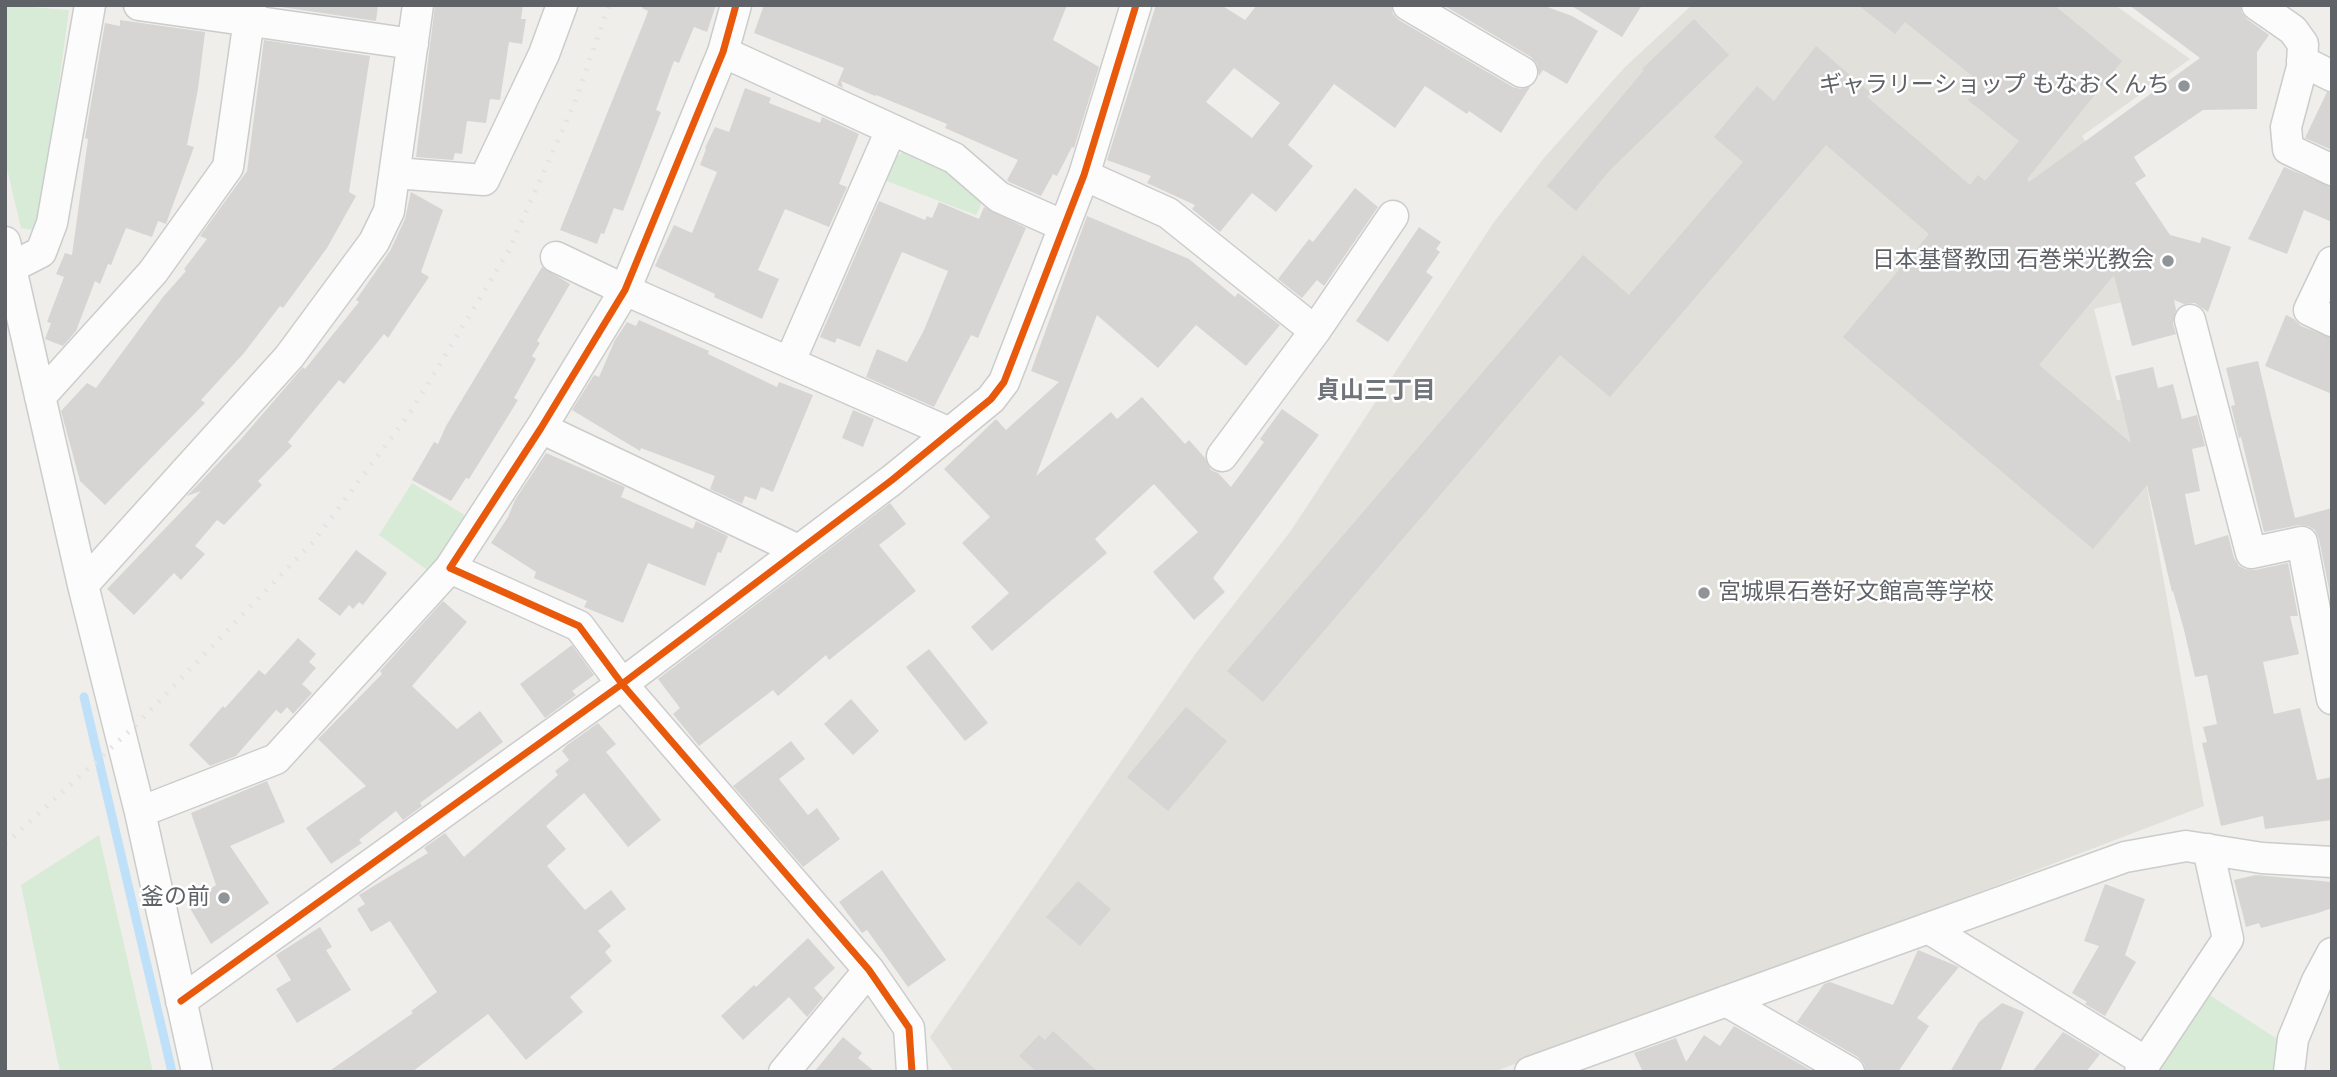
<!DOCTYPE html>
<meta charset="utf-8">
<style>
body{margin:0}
#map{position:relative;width:2337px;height:1077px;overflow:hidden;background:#efeeea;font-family:"Nunito Sans",sans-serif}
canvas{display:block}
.frame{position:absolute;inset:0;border:7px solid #5f6368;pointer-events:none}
</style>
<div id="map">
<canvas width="2337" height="1077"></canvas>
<div class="frame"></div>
</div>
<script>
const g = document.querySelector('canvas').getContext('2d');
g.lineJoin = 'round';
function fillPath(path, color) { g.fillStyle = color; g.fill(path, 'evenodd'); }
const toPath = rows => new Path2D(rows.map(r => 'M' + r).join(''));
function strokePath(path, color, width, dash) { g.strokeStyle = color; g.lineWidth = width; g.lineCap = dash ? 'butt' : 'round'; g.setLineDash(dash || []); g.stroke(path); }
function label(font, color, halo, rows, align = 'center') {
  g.font = font + ' "Nunito Sans","Noto Sans JP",sans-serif'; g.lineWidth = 5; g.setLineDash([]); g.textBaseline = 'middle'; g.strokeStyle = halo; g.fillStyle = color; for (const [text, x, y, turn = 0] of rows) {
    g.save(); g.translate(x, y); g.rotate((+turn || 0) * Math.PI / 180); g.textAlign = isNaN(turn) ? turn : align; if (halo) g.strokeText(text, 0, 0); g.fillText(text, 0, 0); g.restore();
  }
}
fillPath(toPath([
 [1692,5,2115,5,2190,59,2082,136,2139,219,2139,298,2094,309,2117,400,2127,400,2147,487,2204,806,1804,959,1493,1072,954,1072,930,1037,1196,653,1290,532,1494,222,1544,158,1625,67]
]), '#e2e0da');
fillPath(toPath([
 [5,5,69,10,40,220,33,230,21,228,5,160],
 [905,151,949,168,983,200,976,215,884,180,892,159],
 [412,483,468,517,430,572,379,535],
 [99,835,153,1072,60,1072,21,885],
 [2208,994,2288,1046,2284,1072,2157,1072]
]), '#d8ebd6');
strokePath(toPath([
 [84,697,172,1072]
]), '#bfe0f9', 9);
fillPath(toPath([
 [268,5,378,5,376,21],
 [435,5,523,5,521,19,526,19,522,44,509,42,500,100,490,99,486,123,467,121,462,154,455,153,453,160,416,157],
 [643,5,716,5,707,32,694,27,679,63,674,61,656,110,661,112,623,211,614,208,604,234,601,233,597,244,560,230,646,17,648,11,642,8],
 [764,5,1067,5,1053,40,1099,67,1074,148,1072,147,1057,176,1053,174,1041,196,1009,182,1007,180,1018,160,945,128,947,124,876,95,875,96,841,81,843,88,837,85,844,68,754,33],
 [1156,5,1221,5,1245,20,1257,5,1391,5,1393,14,1399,20,1513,87,1521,89,1530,87,1501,133,1469,111,1467,114,1425,86,1395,128,1334,84,1288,145,1313,166,1276,212,1252,193,1220,232,1192,209,1195,205,1147,183,1151,176,1107,160],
 [1234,68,1280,103,1252,138,1206,102],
 [1443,5,1542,5,1572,16,1598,31,1567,84,1543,70,1539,76,1537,64,1531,57],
 [1570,5,1642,5,1622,37],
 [1858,5,2054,5,2122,61,2027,179,2029,182,2200,58,2129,5,2240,5,2242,13,2247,19,2269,35,2257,52,2257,109,2203,110,2134,157,2146,176,2135,183,2170,235,2200,243,2202,237,2231,247,2208,312,2195,303,2184,304,2174,300,2176,310,2173,324,2176,334,2132,346,2114,275,2039,365,2131,443,2115,376,2153,367,2158,388,2173,384,2182,419,2197,415,2205,446,2192,449,2200,491,2185,494,2195,545,2228,535,2234,558,2239,566,2245,569,2255,570,2288,563,2298,616,2290,616,2299,654,2263,662,2274,714,2300,708,2317,780,2332,777,2332,820,2265,829,2263,816,2221,826,2202,743,2207,742,2203,727,2217,724,2207,675,2195,677,2184,630,2173,591,2172,592,2147,485,2093,549,1843,337,1929,234,1826,145,1610,397,1560,355,1263,702,1227,671,1583,255,1629,295,1743,162,1714,137,1757,86,1774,101,1816,46,1871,93,1867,97,1970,185,1978,175,1985,181,2019,141,1968,100,1981,83,1905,22,1895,34],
 [1694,19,1729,55,1611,169,1576,211,1547,186,1644,70,1642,69],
 [120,20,205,32,198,89,187,145,194,147,166,224,158,221,152,237,126,228,111,265,108,264,100,284,95,281,76,331,63,346,45,339,51,323,47,322,64,277,56,274,65,253,72,255,88,139,85,138,105,23,120,26],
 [264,40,370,56,349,192,356,196,327,248,283,308,280,306,244,353,201,400,205,403,105,505,80,481,61,411,87,383,96,388,163,297,186,271,184,269,207,239,200,236,247,171],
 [745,88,771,98,769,103,820,123,822,117,859,134,839,184,847,187,829,227,785,209,758,270,779,279,762,319,714,297,715,294,655,266,674,225,692,233,717,172,700,165,706,149,705,148,715,127,729,132],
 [2327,92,2332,93,2332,150,2305,138],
 [2284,167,2332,187,2332,222,2304,210,2287,254,2248,239],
 [1355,188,1378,207,1324,286,1317,280,1302,298,1278,279,1309,239,1313,242],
 [411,192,443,210,421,272,429,277,388,338,384,334,344,384,339,380,288,442,292,446,258,481,262,485,224,525,217,520,195,546,205,554,181,580,174,573,134,615,107,589,201,491,187,496,242,438,303,367,305,369,359,302,356,300,390,251,405,219],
 [879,201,925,220,927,216,932,218,939,202,979,219,984,207,1026,228,978,338,971,335,934,407,866,377,877,349,907,362,924,330,948,271,902,252,860,347,837,338,835,343,820,337],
 [1087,216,1189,259,1235,297,1238,293,1280,325,1246,366,1196,325,1158,368,1097,315,1036,476,1111,412,1117,419,1142,397,1185,444,1189,440,1205,458,1211,470,1218,473,1231,487,1264,442,1260,439,1282,409,1319,435,1213,578,1225,592,1194,620,1153,572,1198,532,1154,484,1095,539,1107,553,992,651,971,627,1009,593,962,543,990,517,944,469,996,419,1006,430,1059,382,1031,371],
 [1419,227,1441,242,1436,249,1440,252,1426,272,1433,277,1388,342,1356,321],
 [542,267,570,284,537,341,540,343,532,356,536,359,514,398,518,400,469,479,466,478,451,501,412,480,434,442,438,444,446,426],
 [2286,315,2294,319,2301,326,2332,338,2332,394,2265,366],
 [639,320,709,351,708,354,777,387,779,382,813,395,773,492,761,487,756,500,745,496,742,504,710,489,715,476,641,448,640,451,572,410,594,375,599,377,615,340,627,322,636,326],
 [2258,361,2295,518,2332,508,2332,604,2319,539,2315,530,2308,526,2299,525,2264,532,2241,437,2239,438,2231,406,2235,405,2226,368],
 [853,410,874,419,863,447,842,438],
 [546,453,625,487,621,497,693,529,696,521,728,536,721,553,718,552,705,586,648,563,623,623,584,607,587,601,534,578,536,572,491,543,508,517,515,500],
 [890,503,906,524,879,545,916,591,829,660,826,655,778,696,773,690,699,746,673,714,680,708,658,679],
 [356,550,387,573,363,605,359,602,353,609,349,605,340,616,318,599],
 [443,601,467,622,412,686,457,729,480,711,503,742,420,803,422,806,403,820,396,811,359,840,362,843,331,864,306,828,366,786,318,739,382,674,380,671],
 [298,638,316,654,309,662,316,668,302,684,312,693,293,714,287,707,281,714,276,710,236,756,210,766,189,745,223,706,225,708,259,670,265,675],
 [572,645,594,675,572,691,576,695,545,718,520,684],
 [929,649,988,723,965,741,906,667],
 [851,699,879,731,853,755,824,724],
 [1186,707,1227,741,1168,811,1127,777],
 [598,723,616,744,606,752,661,820,628,847,584,793,546,826,566,849,547,866,585,910,611,890,626,909,598,931,611,946,605,952,612,961,570,997,583,1012,526,1060,488,1014,412,1072,328,1072,413,1013,411,1011,437,992,390,921,371,932,357,909,365,904,359,895,428,853,424,848,445,833,464,857,558,775,555,771,569,760,562,751,566,746],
 [791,741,805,759,779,779,808,815,817,808,840,839,803,867,733,786],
 [267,781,285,822,230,846,269,903,211,944,188,905,216,885,191,813],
 [882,870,946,960,908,987,867,930,862,933,839,902],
 [2256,875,2332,882,2332,908,2318,913,2261,928,2259,923,2246,927,2234,880],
 [1078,881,1111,909,1080,946,1046,917],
 [2105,884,2145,899,2125,955,2136,962,2105,1016,2085,1004,2087,1002,2072,993,2099,946,2084,941],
 [320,927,332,947,326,950,351,990,297,1023,276,989,291,980,276,955],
 [808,938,835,968,814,988,823,998,807,1017,789,997,743,1040,721,1016,754,985,756,987],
 [1918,950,1959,967,1917,1018,1929,1026,1898,1072,1866,1072,1864,1064,1858,1057,1797,1022,1824,984,1830,982,1893,1005],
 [2002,1003,2024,1012,2000,1072,1950,1072,1979,1022],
 [1734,1026,1814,1072,1643,1072,1634,1053,1676,1038,1686,1062,1704,1035,1720,1046],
 [1053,1031,1098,1072,1037,1072,1019,1056,1039,1035,1045,1040],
 [2063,1032,2100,1054,2086,1072,2032,1072],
 [843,1037,862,1053,858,1058,875,1072,814,1072]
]), '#d6d5d3');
const minor = toPath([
 [139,5,413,44],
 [736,5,723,52,625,290,541,428,450,568,579,626,622,684,869,970,909,1028,912,1072],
 [1408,5,1522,72],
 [2257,5,2293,30,2303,44,2302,67,2286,127,2288,149,2332,170],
 [723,52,954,158,999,197,1064,226],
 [2302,61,2332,76],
 [395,173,484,180,544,54,562,5],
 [1084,175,1168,213,1315,331,1393,216],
 [5,242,83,585,140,812,197,1072],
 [556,257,625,290,950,433],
 [2332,262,2309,310,2332,321],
 [12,267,41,252,52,223,90,5],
 [2190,320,2251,553,2302,542,2332,699],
 [790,361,891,130],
 [40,397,153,272,228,167,251,5],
 [541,428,798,550],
 [1222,456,1315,331],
 [83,585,289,357,374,242,389,211,418,5],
 [140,812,276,759,450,568],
 [1928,928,2146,1062,2140,1072],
 [181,1001,622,684,892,480,991,399,1004,382,1084,175,1136,5],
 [1726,1001,1849,1072],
 [2146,1062,2228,939,2208,849],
 [784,1072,869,970],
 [1530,1072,2125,857,2186,846,2262,858,2332,862],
 [2289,1072,2293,1039,2317,981,2332,953]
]);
strokePath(minor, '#cbcccc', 33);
strokePath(minor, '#fdfcfc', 30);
strokePath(toPath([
 [5,844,135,726,313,542,410,413,508,252,575,102,609,5]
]), '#e4e4e4', 5, [2, 9]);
strokePath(toPath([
 [736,5,723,52,625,290,541,428,450,568,579,626,622,684,869,970,909,1028,912,1072],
 [181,1001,622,684,892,480,991,399,1004,382,1084,175,1136,5]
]), '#e8590c', 7);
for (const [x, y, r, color] of [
 [2184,86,7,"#919496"],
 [2168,261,7,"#919496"],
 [1704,593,7,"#919496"],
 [224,898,7,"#919496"]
]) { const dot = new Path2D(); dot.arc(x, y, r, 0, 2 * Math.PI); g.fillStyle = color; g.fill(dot); strokePath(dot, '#fff', 2.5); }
label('23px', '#5f6368', '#fff', [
 ["ギャラリーショップ もなおくんち",2170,86],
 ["日本基督教団 石巻栄光教会",2154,261],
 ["宮城県石巻好文館高等学校",1718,593,"left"],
 ["釜の前",210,898]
], 'right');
label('bold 24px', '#70757a', '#fff', [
 ["貞山三丁目",1376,392]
]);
</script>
